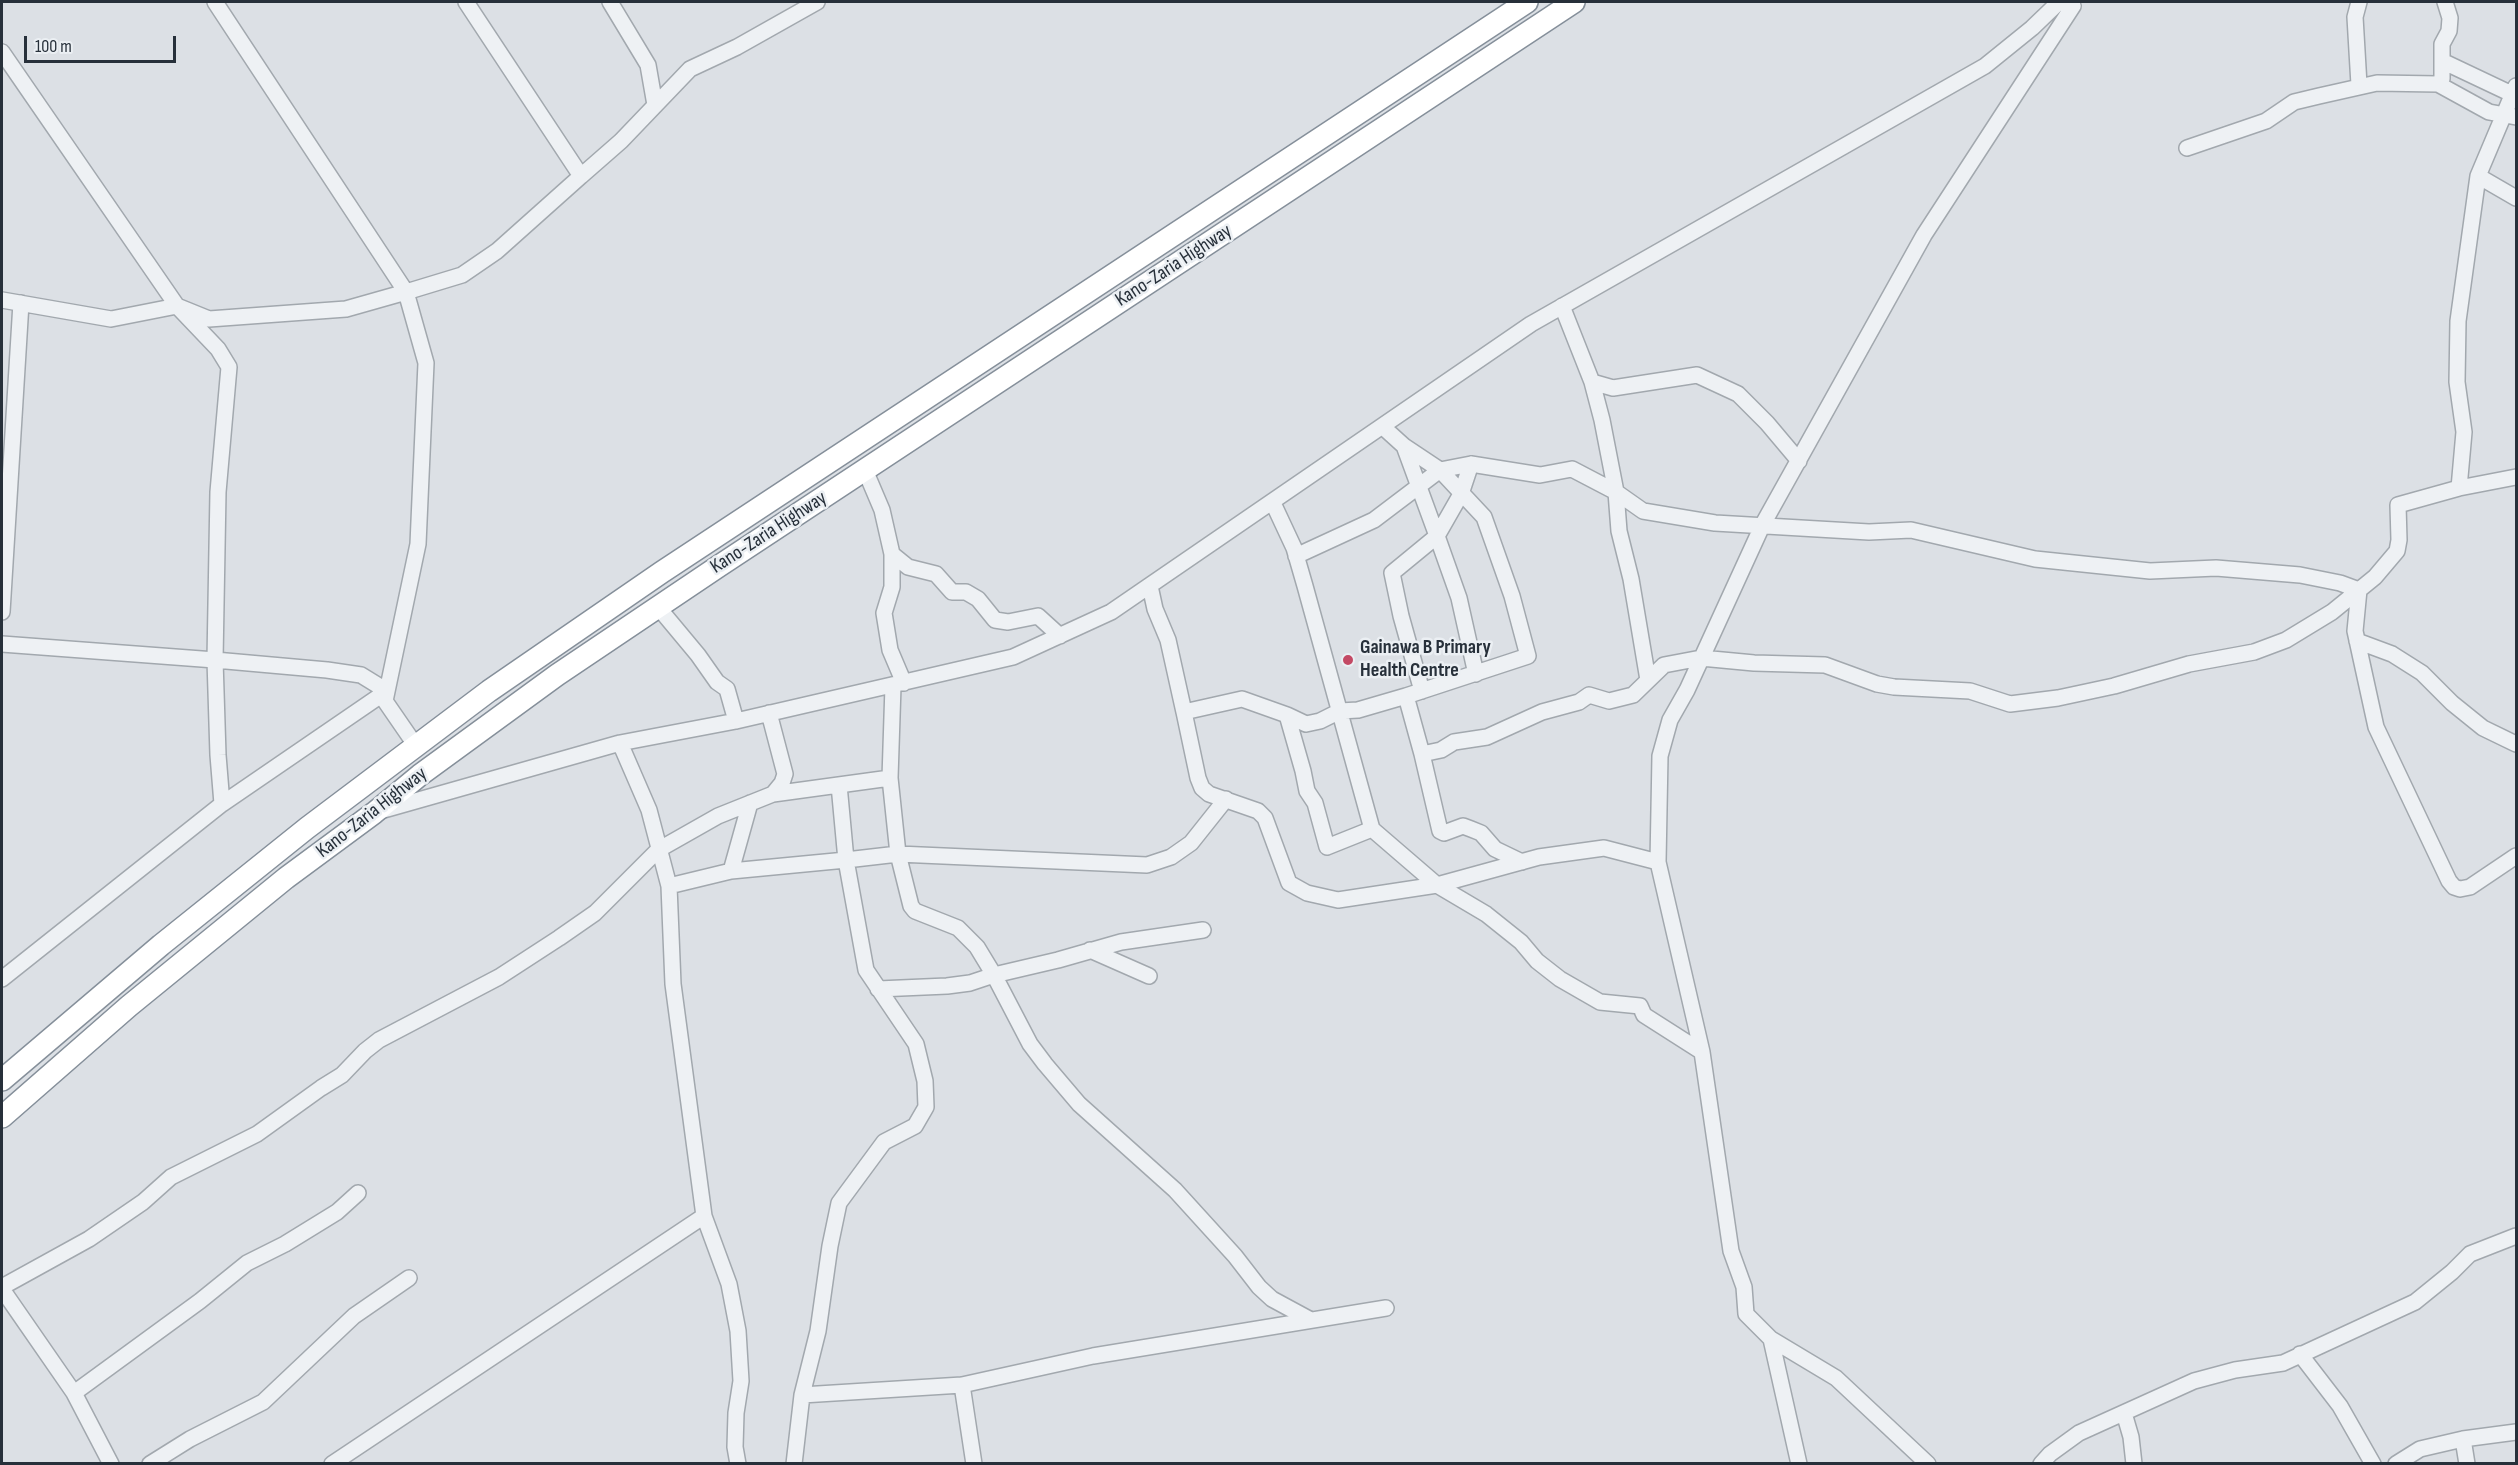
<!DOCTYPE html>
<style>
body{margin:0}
#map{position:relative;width:2518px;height:1465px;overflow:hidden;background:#dce0e5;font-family:"Sofia Sans Condensed",sans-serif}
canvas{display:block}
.frame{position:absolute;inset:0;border:3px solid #27303a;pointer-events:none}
.scale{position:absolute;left:24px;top:36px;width:152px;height:27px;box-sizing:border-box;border:3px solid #27303a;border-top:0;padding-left:8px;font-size:18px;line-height:21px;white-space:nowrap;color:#27303a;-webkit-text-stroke:4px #ebeff3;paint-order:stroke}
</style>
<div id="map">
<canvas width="2518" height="1465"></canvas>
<div class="frame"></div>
<div class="scale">100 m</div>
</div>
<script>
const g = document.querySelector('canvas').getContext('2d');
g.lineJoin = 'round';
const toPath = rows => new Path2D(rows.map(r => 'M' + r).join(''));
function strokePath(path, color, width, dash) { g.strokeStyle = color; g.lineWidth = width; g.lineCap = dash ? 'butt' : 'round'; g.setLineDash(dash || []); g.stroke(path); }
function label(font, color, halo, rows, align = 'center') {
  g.font = font + ' "Sofia Sans Condensed",sans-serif'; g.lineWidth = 5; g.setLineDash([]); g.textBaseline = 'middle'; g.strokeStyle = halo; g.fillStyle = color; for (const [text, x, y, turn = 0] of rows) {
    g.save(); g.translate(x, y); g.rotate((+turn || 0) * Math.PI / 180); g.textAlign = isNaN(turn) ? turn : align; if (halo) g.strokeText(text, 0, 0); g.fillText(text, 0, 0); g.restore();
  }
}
const minor = toPath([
 [215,2,406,292,462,275,497,251,581,176,466,2],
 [610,2,648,65,655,105],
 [2359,2,2355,17,2359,85],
 [2,52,177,306,209,319,346,309,406,292,426,363,418,544,385,701,416,746],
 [2442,61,2516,96],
 [2438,84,2489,112,2516,117],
 [2516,86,2478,176,2516,198],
 [2187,148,2266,121,2294,102,2319,96,2377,83,2438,84,2442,79,2442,44,2449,31,2450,18,2445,2],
 [581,176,621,141,690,69,737,47,817,2],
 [2,300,111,319,177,306,218,349,229,367,218,492,215,660,2,644],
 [1562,306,1592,382,1602,420,1616,492,1643,511,1715,523,1869,532,1911,530,2035,559,2150,571,2216,568,2300,575,2340,583,2359,590],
 [1592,382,1613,388,1697,375,1738,394,1767,423,1799,461],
 [1383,427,1404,446,1440,470,1484,517,1512,596,1528,656,1406,696],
 [1404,446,1437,536,1392,573,1401,616,1422,691],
 [1471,464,1461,494,1437,536,1459,598,1476,674],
 [865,470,882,510,892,554,892,587,884,613,890,650,904,683],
 [2459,488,2464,432,2457,382,2458,321,2478,176],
 [1273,503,1294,548,1305,586,1372,829],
 [892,554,908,567,936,574,952,592,966,592,978,599,995,620,1008,622,1038,616,1060,636],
 [1296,556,1374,520,1440,470,1471,464,1540,475,1572,469,1616,492,1619,531,1631,579,1648,680],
 [1150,586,1155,609,1168,640,1184,712,1242,699,1287,715,1303,771,1307,791,1315,803,1327,847,1372,829,1437,885,1486,914,1521,942,1537,961,1560,979,1600,1002,1640,1006,1644,1015,1702,1052],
 [2359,590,2355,631,2376,727,2449,881,2454,887,2460,889,2470,887,2516,856],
 [658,607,698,655,717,682,727,689,736,721],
 [2,612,21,303],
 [2357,641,2392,654,2422,673,2452,703,2483,728,2516,744],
 [215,660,327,670,361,675,387,691,222,804,218,755,215,660],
 [1184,712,1198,778,1202,788,1209,794,1258,811,1265,818,1289,883,1307,893,1338,900,1437,885,1539,857,1604,848,1658,862],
 [769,713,785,774,782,783,773,794],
 [1287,715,1306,724,1320,721,1340,711,1358,710,1406,696,1422,754,1441,750,1454,742,1487,737,1542,712,1579,702,1589,695,1609,701,1633,695,1664,665,1701,658,1754,663,1825,665,1877,684,1894,687,1970,691,2010,704,2058,698,2114,686,2189,664,2254,652,2286,640,2332,612,2375,577,2397,551,2399,540,2398,505,2459,488,2516,477],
 [620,743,649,810,669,886],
 [1422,754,1440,831,1444,833,1463,826,1471,829,1481,833,1495,849,1522,862],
 [380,811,620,743,736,721,1013,657,1111,612,1531,324,1985,66,2032,28,2059,2],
 [731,871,846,860,839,785],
 [1203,930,1121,942,1058,960,994,975,977,947,958,928,915,911,911,906,898,854,1147,865,1171,857,1191,843,1226,799],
 [1090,950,1149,976],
 [2,979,222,804],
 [878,989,947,986,970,983,994,975,1030,1044,1045,1064,1079,1104,1175,1190,1235,1256,1259,1287,1272,1299,1309,1319],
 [2,1287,89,1239,143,1202,171,1177,257,1134,321,1088,342,1075,365,1051,379,1040,499,977,559,938,595,913,658,850,718,816,773,794,890,778,893,686],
 [2,1289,74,1393,111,1464],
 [1771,1339,1836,1378,1928,1464],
 [2300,1354,2340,1406,2373,1464],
 [962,1385,974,1464],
 [74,1393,200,1301,247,1263,285,1244,337,1212,358,1193],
 [802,1395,962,1385,1093,1356,1386,1308],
 [2124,1413,2131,1437,2134,1464],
 [2463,1439,2467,1464],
 [150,1464,190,1439,263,1402,354,1316,409,1278],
 [332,1464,704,1216],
 [738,1464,735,1447,736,1413,741,1381,738,1331,729,1284,704,1216,673,984,669,886,731,871,750,803],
 [794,1464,802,1395,818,1331,830,1246,839,1203,884,1142,915,1126,926,1107,925,1081,916,1044,866,970,846,860,898,854,890,778],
 [1799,1464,1771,1339,1746,1314,1744,1287,1731,1251,1702,1052,1658,862,1660,756,1670,720,1687,690,1763,524,1924,235,2073,6,2069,2],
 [2041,1464,2050,1454,2079,1433,2194,1381,2235,1370,2283,1363,2415,1302,2452,1272,2470,1254,2516,1236],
 [2396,1464,2420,1449,2463,1439,2516,1432]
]);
const highway = toPath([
 [2,1080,161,945,307,828,489,691,662,572,1527,2],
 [2,1117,129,1006,286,878,374,813,420,775,557,675,719,566,1574,2]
]);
strokePath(minor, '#a2a8ae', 18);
strokePath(highway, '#858f9a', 24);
strokePath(minor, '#eef1f4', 15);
strokePath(highway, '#fff', 21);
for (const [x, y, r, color] of [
 [1348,660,6,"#c34964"]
]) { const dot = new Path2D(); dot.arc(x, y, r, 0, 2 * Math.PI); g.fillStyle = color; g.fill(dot); strokePath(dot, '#ebeff3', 2); }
label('20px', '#27303a', '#ebeff3', [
 ["Kano-Zaria Highway",1174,266,-33],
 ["Kano-Zaria Highway",769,533,-33],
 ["Kano-Zaria Highway",372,813,-38]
]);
label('bold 20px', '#27303a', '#ebeff3', [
 ["Gainawa B Primary",1360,648],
 ["Health Centre",1360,671]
], 'left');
</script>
